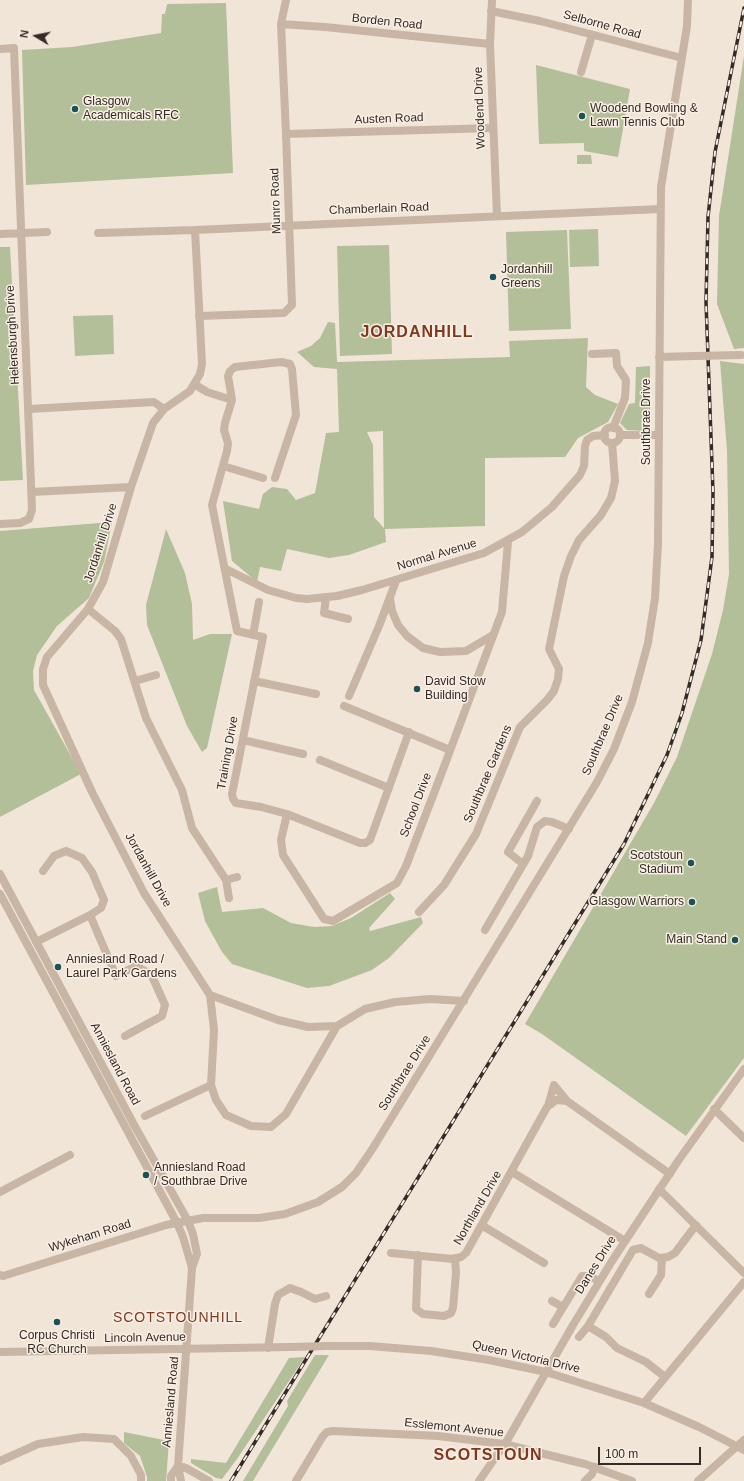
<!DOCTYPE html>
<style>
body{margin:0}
#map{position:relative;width:744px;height:1481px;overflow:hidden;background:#f1e5d8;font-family:Helvetica,sans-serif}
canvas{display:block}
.north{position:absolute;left:16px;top:16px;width:40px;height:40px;-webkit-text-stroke:3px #f9efe4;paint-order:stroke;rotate:280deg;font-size:11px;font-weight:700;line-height:16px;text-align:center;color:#342a26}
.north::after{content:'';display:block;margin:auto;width:14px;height:18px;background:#342a26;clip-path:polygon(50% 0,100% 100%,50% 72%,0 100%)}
.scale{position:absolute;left:598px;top:1447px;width:103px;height:18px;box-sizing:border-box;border:2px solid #342a26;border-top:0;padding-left:5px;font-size:12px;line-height:14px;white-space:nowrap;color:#342a26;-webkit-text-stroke:3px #f9efe4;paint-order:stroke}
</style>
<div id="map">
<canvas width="744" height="1481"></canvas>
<div class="north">N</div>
<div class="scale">100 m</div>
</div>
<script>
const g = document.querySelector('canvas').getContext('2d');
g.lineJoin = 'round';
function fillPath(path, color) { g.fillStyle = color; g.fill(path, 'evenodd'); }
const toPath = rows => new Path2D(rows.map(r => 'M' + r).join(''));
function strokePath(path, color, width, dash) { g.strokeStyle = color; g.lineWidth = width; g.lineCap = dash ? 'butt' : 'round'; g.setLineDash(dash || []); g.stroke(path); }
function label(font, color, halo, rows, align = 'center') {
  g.font = font + ' Helvetica,sans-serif'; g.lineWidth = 3; g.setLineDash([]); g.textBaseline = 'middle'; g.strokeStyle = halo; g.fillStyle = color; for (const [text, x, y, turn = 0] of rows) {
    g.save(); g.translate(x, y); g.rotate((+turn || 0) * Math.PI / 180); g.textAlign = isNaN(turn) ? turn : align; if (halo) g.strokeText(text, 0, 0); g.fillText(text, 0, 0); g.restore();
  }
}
fillPath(toPath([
 [226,3,233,173,26,185,22,50,72,47,161,33,162,14,165,14,167,4],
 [744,56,744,348,734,349,717,304,719,216],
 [536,65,630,89,618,157,584,151,584,143,539,144],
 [577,155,591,155,592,164,577,164],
 [598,229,599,266,570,267,569,230],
 [567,230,571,329,509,331,506,232],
 [389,245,392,354,340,356,337,246],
 [0,247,10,247,23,480,0,481],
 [113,315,114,354,75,356,73,316],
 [328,322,335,323,337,362,510,357,509,341,588,338,586,387,595,395,618,404,608,422,578,438,565,457,485,458,485,526,385,529,386,542,349,555,329,558,287,549,281,571,260,567,257,582,232,561,223,501,259,509,263,494,272,487,287,489,296,500,315,493,326,433,339,432,337,369,314,367,297,352,311,346,320,338],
 [383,431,384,528,374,517,373,445,367,432],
 [720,361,744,364,744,1058,686,1136,542,1034,525,1024,654,803,677,757,712,654,723,610,729,574,727,451],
 [650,366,650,427,647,431,627,430,620,423,629,404,635,403,636,367],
 [112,522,104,562,89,598,57,626,37,655,33,671,34,690,81,774,0,817,0,531],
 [166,529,185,573,192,604,193,640,210,634,232,634,207,748,202,752,187,726,147,625,146,605],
 [217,887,222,912,263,908,291,923,314,927,332,926,351,918,390,893,395,899,369,928,370,931,421,917,423,923,389,958,372,970,329,986,307,988,232,964,222,952,205,921,198,893],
 [315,1355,329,1355,253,1481,243,1481,288,1406,287,1401],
 [305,1357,237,1459,222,1479,216,1478,191,1463,191,1459,226,1463,289,1358],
 [124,1432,169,1441,166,1481,147,1481,147,1477,140,1456,124,1443]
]), '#b2bf98');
strokePath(toPath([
 [492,0,490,44,497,216],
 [491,11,540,21,682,58],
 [281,24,325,27,490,44],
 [0,49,14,48,32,510,29,519,20,523,0,524],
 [581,72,592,35],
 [286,134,492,128],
 [195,230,202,364,200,374,190,391,164,409,153,423,131,487,103,582,88,609,47,657,43,669,43,685,92,792,144,893,210,995,214,1030,211,1085,216,1100,226,1115,251,1126,271,1127,286,1114,337,1026],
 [98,233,195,230,660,209],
 [0,234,47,232],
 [199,316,284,313,292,305,286,134,281,24,286,0],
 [592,354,616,353,617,366,626,380,625,398,613,428],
 [659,357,695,356],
 [194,384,207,392,232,400],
 [29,409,154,402,164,409],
 '604 435a8 8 0 1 1 16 0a8 8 0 1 1-16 0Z',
 [620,435,659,435],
 [223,466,263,478],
 [275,478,296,415,292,369,290,364,281,362,235,367,230,371,228,376,232,400,225,423,224,430,228,443,227,451,212,505,237,631,263,637,232,794,233,799,236,803,261,807,287,814,360,843,365,843,370,840,409,732],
 [32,492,131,487],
 [226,569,268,590,296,598,307,599,337,596,362,590,484,553,522,532,552,507,580,475,584,466,585,446,587,440,593,436,605,435],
 [326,597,324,613,348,619],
 [390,598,392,611,398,625,407,636,423,648,440,652,466,651,493,635],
 [88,609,115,631,121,639,146,718,182,790,192,828,226,880,229,898],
 [253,635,259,602],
 [135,681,156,675],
 [254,681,316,694],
 [349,696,379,626,396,581],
 [344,706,450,750],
 [243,740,303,754],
 [320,760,389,788],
 [287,814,281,840,283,855,324,919,333,921,397,883,406,866,439,780,502,612,508,542],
 [523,864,508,852,537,801],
 [0,874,133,1123,188,1221,193,1234,197,1254,192,1268,178,1466,171,1476,171,1481],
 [226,880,237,877],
 [0,894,177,1223,183,1237,192,1268],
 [419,912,444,885,476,834,520,727,547,700,554,691,558,679,559,669,549,649,564,576,571,556,579,540,601,515,611,498,615,481,612,443],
 [90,915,116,976,136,966,151,974,165,1005,162,1016,125,1036],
 [485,930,528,856,537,827,545,821,552,822,569,829],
 [36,942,90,915,101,908,104,900,92,872,82,858,66,851,54,856,43,871],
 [210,995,278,1020,308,1027,337,1026,365,1009,395,1002,430,999,464,1001],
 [548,1106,554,1085,567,1101],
 [714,1109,744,1138],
 [145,1116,211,1085],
 [512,1172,625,1241],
 [659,1189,744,1273],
 [0,1192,70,1155],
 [483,1226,544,1263],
 [391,1253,453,1259,461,1257,466,1253,547,1107,556,1100,567,1101,670,1174],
 [418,1255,416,1309,423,1314,444,1316,451,1313,453,1308,456,1273,455,1258],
 [0,1275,3,1276,166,1225,203,1218,259,1218,285,1214,318,1202,342,1187,356,1173,373,1148,597,782,614,749,632,702,648,643,655,598,658,544,661,187,687,26,688,0],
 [649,1294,661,1275,662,1258],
 [552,1301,563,1307],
 [553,1324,582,1276,589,1276,599,1281],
 [588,1326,606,1337,617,1348,646,1362,665,1377],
 [579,1337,588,1326,633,1250,641,1248,659,1258,668,1257,675,1253,696,1225],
 [327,1346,370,1346,431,1351,489,1360,546,1372,644,1403,699,1427,744,1450],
 [268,1348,275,1304,278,1295,290,1288,301,1292,315,1299,326,1296],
 [0,1352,290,1347],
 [644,1403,744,1282],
 [0,1461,38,1444,83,1437,114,1439,131,1456,141,1475,141,1481],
 [178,1466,186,1468,209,1481],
 [178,1466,181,1481],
 [296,1481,323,1436,327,1432,333,1431,438,1436,504,1444,585,1464,632,1481],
 [479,1481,508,1439,573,1325,612,1261,678,1161,744,1069],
 [585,1481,592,1474,595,1467],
 [698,1481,744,1440]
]), '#c8b5a4', 8);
const rail = toPath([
 [231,1481,624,844,667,755,682,713,701,640,712,557,713,492,706,302,708,217,715,152,744,8]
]);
strokePath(rail, '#342a26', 3.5);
strokePath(rail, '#f9efe4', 2, [6]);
strokePath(toPath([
 [695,356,741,355],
 [290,1347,327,1346]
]), '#c8b5a4', 8);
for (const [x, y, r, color] of [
 [75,109,4,"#1c5155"],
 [582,116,4,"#1c5155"],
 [493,277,4,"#1c5155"],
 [417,689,4,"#1c5155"],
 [691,863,4,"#1c5155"],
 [692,902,4,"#1c5155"],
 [735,940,4,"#1c5155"],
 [58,967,4,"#1c5155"],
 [146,1175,4,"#1c5155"],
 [57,1322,4,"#1c5155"]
]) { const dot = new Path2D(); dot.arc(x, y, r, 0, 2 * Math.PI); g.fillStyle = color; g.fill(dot); strokePath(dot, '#f9efe4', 1.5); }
label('12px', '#342a26', '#f9efe4', [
 ["Borden Road",387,22,6],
 ["Selborne Road",602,25,15],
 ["Woodend Drive",480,108,-92],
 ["Austen Road",389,119,-2],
 ["Munro Road",276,201,-92],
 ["Chamberlain Road",379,209,-2],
 ["Helensburgh Drive",13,335,-93],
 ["Southbrae Drive",647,422,-90],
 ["Jordanhill Drive",101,543,-72],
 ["Normal Avenue",437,555,-17],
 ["Southbrae Drive",603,735,-67],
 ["Training Drive",228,753,-80],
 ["Southbrae Gardens",488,774,-67],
 ["School Drive",416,805,-69],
 ["Jordanhill Drive",148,870,61],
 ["Anniesland Road",115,1064,62],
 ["Southbrae Drive",405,1073,-58],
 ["Northland Drive",478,1208,-60],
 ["Wykeham Road",90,1236,-17],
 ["Danes Drive",596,1265,-58],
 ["Lincoln Avenue",145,1338,-1],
 ["Queen Victoria Drive",526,1357,13],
 ["Anniesland Road",171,1402,-85],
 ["Esslemont Avenue",454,1428,6]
]);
label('12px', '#342a26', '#f9efe4', [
 ["Glasgow",83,102],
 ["Academicals RFC",83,116],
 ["Woodend Bowling &",590,109],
 ["Lawn Tennis Club",590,123],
 ["Jordanhill",501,270],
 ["Greens",501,284],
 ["David Stow",425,682],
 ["Building",425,696],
 ["Scotstoun",683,856,"right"],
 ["Stadium",683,870,"right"],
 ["Glasgow Warriors",684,902,"right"],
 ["Main Stand",727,940,"right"],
 ["Anniesland Road /",66,960],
 ["Laurel Park Gardens",66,974],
 ["Anniesland Road",154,1168],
 ["/ Southbrae Drive",154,1182],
 ["Corpus Christi",57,1336,"center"],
 ["RC Church",57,1350,"center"]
], 'left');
g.letterSpacing = '1px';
label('14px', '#82381f', '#f9efe4', [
 ["SCOTSTOUNHILL",178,1318]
]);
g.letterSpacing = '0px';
g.letterSpacing = '1px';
label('bold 16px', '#82381f', '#f9efe4', [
 ["JORDANHILL",417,333],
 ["SCOTSTOUN",488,1456]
]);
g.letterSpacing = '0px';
</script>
